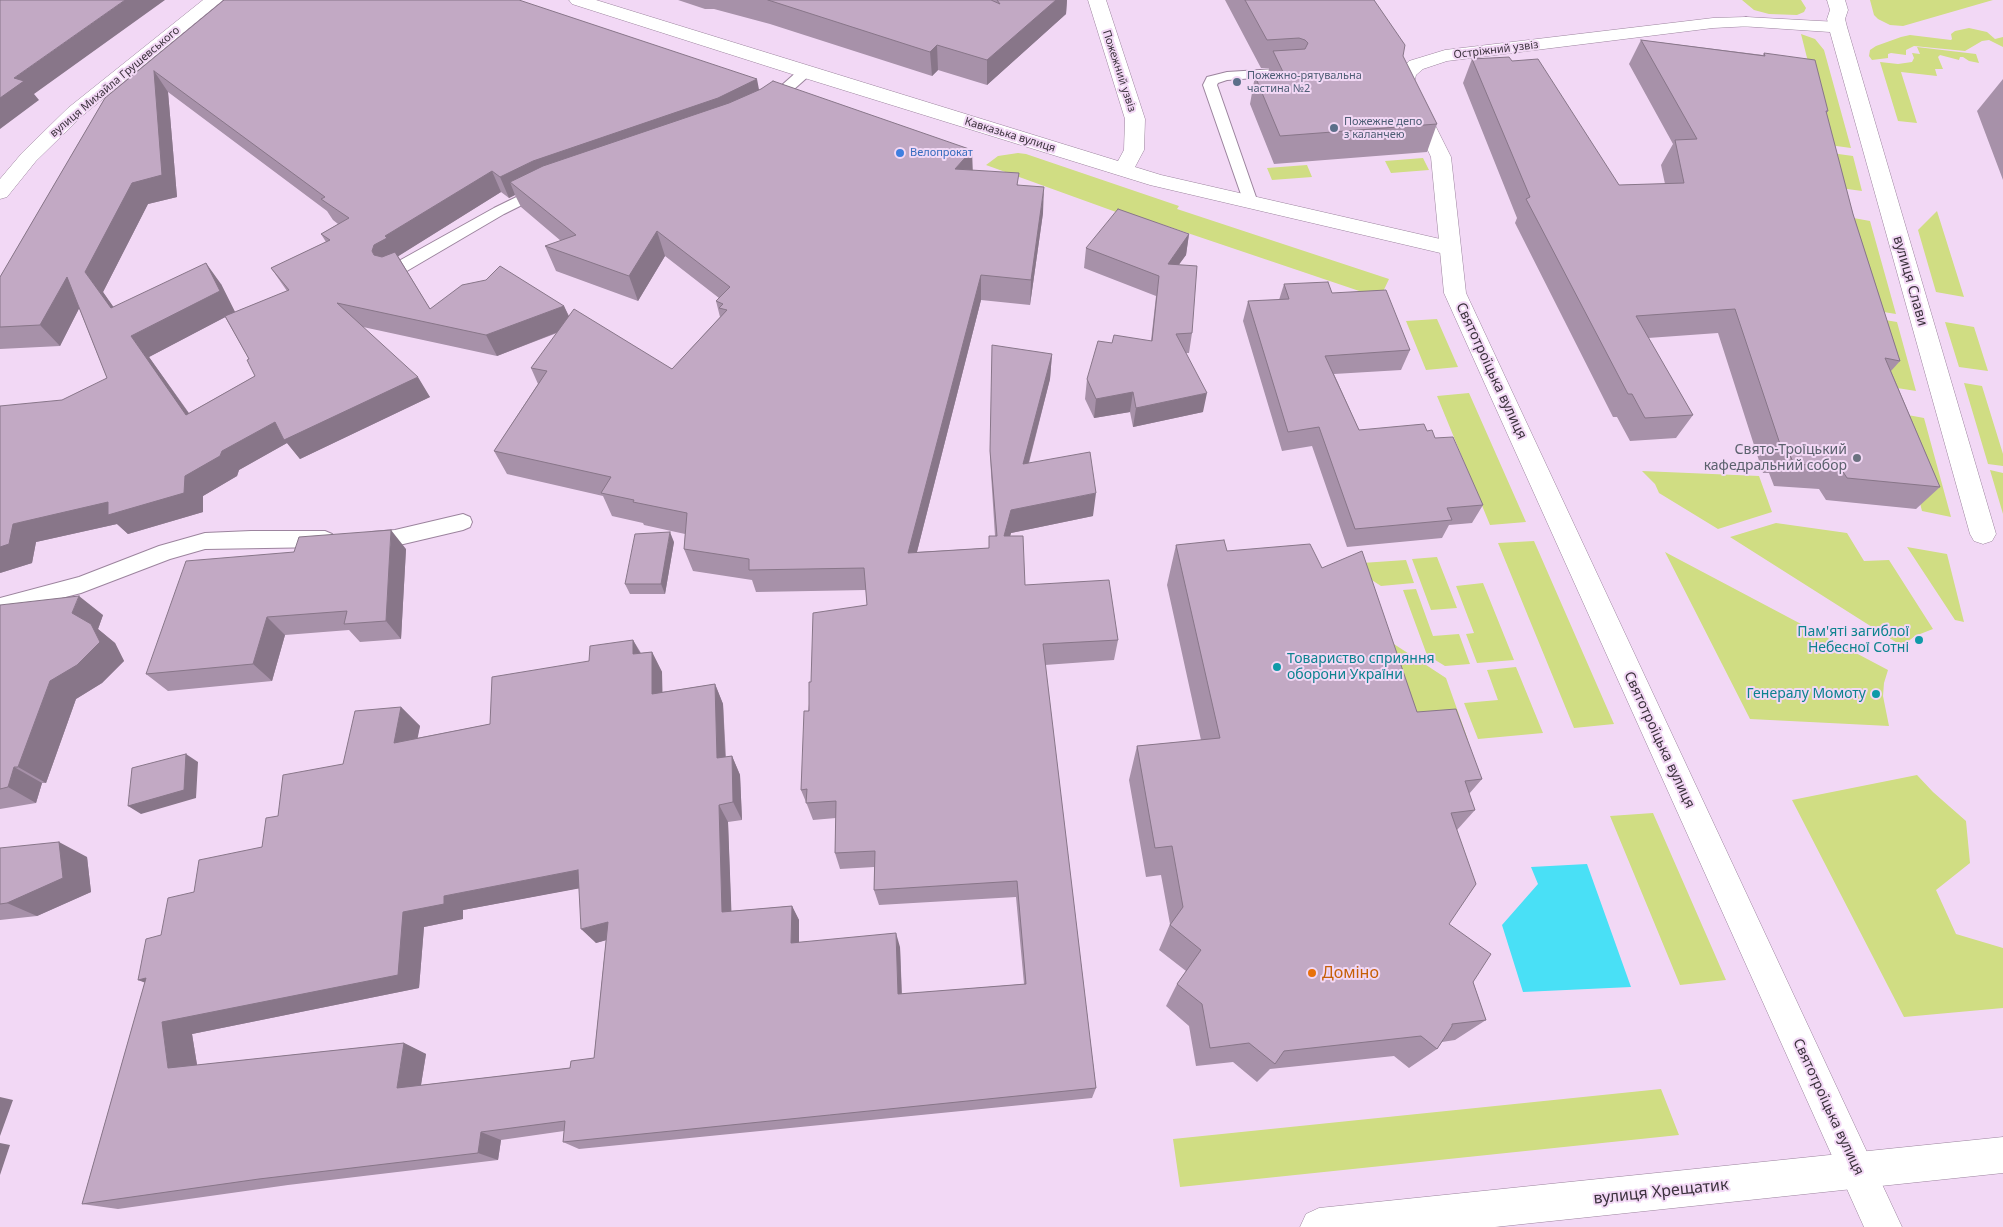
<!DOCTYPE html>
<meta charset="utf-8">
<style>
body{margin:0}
canvas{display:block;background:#f2d8f5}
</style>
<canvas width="2003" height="1227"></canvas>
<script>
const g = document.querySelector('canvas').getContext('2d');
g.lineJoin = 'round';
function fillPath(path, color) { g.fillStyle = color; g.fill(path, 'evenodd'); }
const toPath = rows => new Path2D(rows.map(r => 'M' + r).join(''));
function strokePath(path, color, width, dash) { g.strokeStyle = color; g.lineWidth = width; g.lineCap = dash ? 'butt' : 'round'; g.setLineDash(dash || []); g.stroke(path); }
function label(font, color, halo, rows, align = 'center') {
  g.font = font + ' "Noto Sans",sans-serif'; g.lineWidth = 4; g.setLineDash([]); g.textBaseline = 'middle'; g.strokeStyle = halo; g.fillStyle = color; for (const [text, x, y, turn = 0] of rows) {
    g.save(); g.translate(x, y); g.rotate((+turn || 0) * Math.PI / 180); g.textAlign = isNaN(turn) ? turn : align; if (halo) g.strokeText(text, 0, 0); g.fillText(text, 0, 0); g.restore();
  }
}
fillPath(toPath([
 [1742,0,1801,0,1806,8,1804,12,1797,15,1769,14,1754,10],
 [1870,0,1993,0,1903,26,1890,25,1878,19,1874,15],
 [1969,28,1987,32,1995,39,2003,37,2003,47,1989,40,1982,41,1965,51,1914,46,1906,50,1906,55,1891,53,1888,54,1888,58,1872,60,1869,56,1870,50,1876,46,1901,37,1910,35,1951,40,1952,39,1951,34,1955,31],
 [1801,34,1815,39,1824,50,1851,148,1829,145],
 [1917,47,1976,54,1979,63,1969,61,1963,57,1960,57,1959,60,1940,55,1938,57,1943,69,1935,69,1937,76,1901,72,1917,123,1898,121,1880,62,1898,64,1912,62,1914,58,1912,53,1920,54],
 [1018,153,1026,154,1179,206,1177,209,1389,279,1380,298,1158,223,1152,225,986,165,998,156],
 [1831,153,1853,156,1862,191,1840,188],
 [1423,158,1429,170,1391,173,1385,161],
 [1307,165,1312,177,1272,180,1267,168],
 [1937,211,1964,297,1936,292,1918,230],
 [1848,217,1870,221,1896,314,1871,310],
 [1873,318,1897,322,1916,391,1891,387],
 [1437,319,1458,367,1426,370,1406,321],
 [1945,322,1974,327,1988,371,1959,367],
 [1964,383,1982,386,2003,454,2003,466,1988,464],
 [1469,393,1526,522,1490,525,1437,396],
 [1897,413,1924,418,1951,517,1922,511],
 [1990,470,2003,473,2003,514],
 [1642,471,1759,476,1772,512,1718,529,1659,493,1655,484],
 [1776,523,1847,533,1864,561,1889,560,1933,629,1915,636,1902,646,1730,537],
 [1534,541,1614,724,1574,728,1498,543],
 [1907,547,1947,554,1964,622,1955,620],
 [1665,552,1888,670,1884,683,1883,696,1889,726,1750,719],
 [1437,557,1457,608,1431,610,1412,559],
 [1406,560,1414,583,1381,586,1347,564],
 [1483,583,1514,660,1477,663,1466,634,1474,633,1456,586],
 [1416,589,1433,636,1459,634,1470,664,1445,666,1427,655,1403,590],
 [1377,633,1446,678,1468,740,1394,747],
 [1516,667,1543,733,1478,739,1464,703,1498,700,1487,670],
 [1917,775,1933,792,1966,821,1970,863,1936,890,1956,934,2003,948,2003,1008,1904,1017,1792,800],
 [1653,813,1726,980,1680,985,1610,816],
 [1661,1089,1679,1135,1180,1187,1173,1139]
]), '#d0dd83');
fillPath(toPath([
 [1587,864,1631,987,1523,992,1502,925,1538,884,1531,867]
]), '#49e0f6');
const service = toPath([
 [805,68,812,72,810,75,774,107,764,107,762,104,764,101,800,69,805,68],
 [1293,68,1298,69,1300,72,1298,75,1227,80,1218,83,1217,85,1257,200,1254,203,1244,203,1203,85,1207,77,1227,72,1293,68],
 [541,185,546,187,549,190,546,193,504,214,400,275,394,276,388,275,386,271,388,267,494,208,541,185],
 [463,514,470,517,472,522,470,527,463,530,395,546,372,548,365,545,362,540,365,535,372,532,395,530,463,514],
 [251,531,325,531,332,534,335,539,332,544,325,547,205,549,170,559,81,593,0,614,0,598,79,577,159,546,205,533,251,531]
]);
const pedestrian = toPath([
 [1827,0,1845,0,1848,10,1845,19,1847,27,1844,31,1838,32,1832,31,1829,27,1827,19,1830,10,1827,0]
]);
const minor = toPath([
 [203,0,223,0,82,116,36,161,7,197,0,199,0,179,22,153,68,108,203,0],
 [569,0,596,0,1118,161,1124,150,1125,119,1088,0,1106,0,1145,119,1144,150,1135,167,1161,175,1449,241,1457,243,1460,248,1457,253,1449,255,1150,185,798,76,572,4,569,0],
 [1746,17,1838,22,1844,23,1847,27,1996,534,1992,541,1983,544,1974,541,1970,534,1830,32,1740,26,1737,22,1740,18,1746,17]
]);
const tertiary = toPath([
 [1746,17,1752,18,1755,22,1752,26,1713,28,1447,61,1423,69,1416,75,1414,83,1451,157,1466,293,1902,1227,1864,1227,1444,293,1431,157,1396,83,1398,73,1409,61,1445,50,1713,18,1746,17]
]);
const secondary = toPath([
 [2003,1137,2003,1173,1495,1227,1300,1227,1306,1214,1319,1208,2003,1137]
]);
strokePath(service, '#9c849e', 2);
strokePath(pedestrian, '#9c849e', 1);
strokePath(minor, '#9c849e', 1);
strokePath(tertiary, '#9c849e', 1);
strokePath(secondary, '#9c849e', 1);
fillPath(service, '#fff');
fillPath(pedestrian, '#fff');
fillPath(minor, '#fff');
fillPath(tertiary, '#fff');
fillPath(secondary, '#fff');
fillPath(toPath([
 [224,0,759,90,972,150,972,170,1019,185,1043,213,1030,305,981,300,917,552,989,548,995,536,991,474,990,451,1052,354,1050,379,1029,463,1093,516,1011,533,1010,536,1025,585,1118,640,1114,660,1045,665,1096,1088,1092,1098,579,1149,563,1142,564,1131,501,1140,498,1160,288,1185,118,1209,82,1204,145,982,138,980,161,935,194,892,262,847,278,816,343,764,401,707,420,726,417,738,490,724,589,661,633,640,641,653,652,652,662,672,662,692,715,684,723,704,726,757,732,756,740,775,742,820,728,822,731,911,792,906,799,920,799,942,900,947,902,994,1024,984,1016,897,879,905,874,890,874,867,840,869,835,853,836,818,813,820,808,807,801,790,811,682,867,605,866,590,756,592,752,580,693,571,684,549,685,534,644,525,643,523,612,516,603,496,507,474,494,451,538,384,531,368,557,333,497,356,363,327,430,397,300,459,287,443,239,470,237,476,203,496,203,512,128,534,117,524,36,542,32,563,0,573,107,378,79,308,60,346,0,349,0,277,105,98],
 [168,92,327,211,333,220,338,224,321,234,326,242,271,268,287,291,235,312,221,284,113,307,103,292,148,204,177,197],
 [501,192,509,198,515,195,521,207,561,241,545,246,556,271,638,301,665,256,719,298,716,301,720,317,672,369,569,316,564,306,430,309,398,256],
 [225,317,249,359,255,376,189,413,149,357],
 [579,888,596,943,606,940,594,1058,570,1068,421,1085,426,1054,404,1043,197,1065,192,1034,419,988,424,927,463,919,463,910],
 [678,0,1067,0,1066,14,987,85,938,70,932,76,770,24,714,9,705,9],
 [1225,0,1374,0,1437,124,1427,152,1274,164,1250,104,1255,76,1268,75,1269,68,1261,68],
 [1641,40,1763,55,1764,53,1828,111,1826,114,1853,214,1900,361,1891,371,1940,487,1916,509,1826,500,1819,489,1774,486,1769,473,1763,473,1718,333,1648,338,1693,415,1676,438,1630,441,1617,417,1613,417,1515,223,1517,218,1463,83,1472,59,1512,61,1619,185,1665,184,1661,165,1673,144,1629,64],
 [2003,79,2003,180,1977,111],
 [1189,234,1186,255,1178,265,1192,333,1189,353,1186,353,1203,412,1133,427,1130,412,1094,418,1085,399,1087,379,1112,343,1151,341,1156,296,1084,268,1086,248],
 [1284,284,1332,293,1410,350,1401,370,1334,374,1359,430,1427,431,1435,438,1483,505,1472,523,1449,525,1442,538,1347,547,1312,446,1282,451,1243,321,1248,301,1279,300],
 [674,542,665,594,630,594,625,584],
 [1176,545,1227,551,1322,568,1417,712,1482,779,1469,794,1475,810,1457,830,1449,924,1473,982,1486,1020,1455,1040,1442,1042,1437,1049,1409,1068,1394,1056,1270,1069,1257,1082,1233,1062,1196,1066,1189,1026,1166,1006,1177,984,1186,971,1159,950,1170,924,1161,875,1146,877,1129,780,1137,746,1201,740,1167,585],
 [406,549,401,639,360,642,349,630,285,635,272,681,168,691,146,674],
 [0,605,103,615,98,629,115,643,124,661,102,683,76,699,46,783,42,783,36,803,0,809],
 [0,848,87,857,91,892,37,916,0,920]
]), '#a791a9');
fillPath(toPath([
 [125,0,165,0,34,94,39,100,0,129,0,98,14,78],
 [1056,0,1067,0,1066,14,987,85,987,60],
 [937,45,938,70,932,76,930,52],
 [154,71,168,92,177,197,148,204,103,292,129,329,111,308,85,272],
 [757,79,761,100,510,182,515,195,509,198,500,177,533,161],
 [972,150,973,176,955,169],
 [492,171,501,192,397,257,386,276,372,251,374,245,385,236],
 [1044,187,1043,213,1030,305,1031,280],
 [657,231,665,256,638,301,629,276],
 [1189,234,1186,255,1165,284,1168,264],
 [206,263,221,284,235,312,149,357,204,435,186,415,131,336],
 [981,275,981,300,911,575,908,553],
 [67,277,85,297,60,346,40,325],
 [564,306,573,326,497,356,486,335],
 [1052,354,1050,379,1022,488,1023,464],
 [418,377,430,397,300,459,287,443,239,470,237,476,203,496,203,512,128,534,117,524,36,542,32,563,0,573,0,547,13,524,185,476,222,451,275,422],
 [1133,392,1130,412,1094,418,1096,399],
 [1207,393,1203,412,1133,427,1136,408],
 [1096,493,1093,516,1011,533,1004,559,1004,536,1011,510],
 [391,530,406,549,401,639,386,621],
 [670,532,674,542,665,594,661,584],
 [79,596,103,615,98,629,115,643,124,661,102,683,76,699,46,783,18,767,50,681,72,613],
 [267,617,285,635,272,681,253,664],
 [633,640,644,660,633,654],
 [652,652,662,672,663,714,652,694],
 [715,684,723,704,726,777,717,758],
 [401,707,420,726,413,762,394,743],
 [186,754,198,762,196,798,141,814,128,806],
 [732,756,740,775,742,820,733,802],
 [14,767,42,783,36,803,8,787],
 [719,805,728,822,732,926,722,912],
 [59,842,87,857,91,892,37,916,7,903],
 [578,870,592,886,463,910,463,919,424,927,419,988,192,1034,199,1077,168,1068,162,1022,403,912,444,896],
 [792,906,799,920,799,956,791,943],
 [608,922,621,936,596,943,581,929],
 [896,933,900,947,902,1006,898,994],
 [146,978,169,992,138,980],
 [404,1043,426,1054,419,1097,397,1088],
 [0,1097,13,1100,0,1136],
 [481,1132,501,1140,498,1160,478,1153],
 [0,1143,10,1145,0,1175]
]), '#887689');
const building = toPath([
 [0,0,125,0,14,78,24,81,0,98,0,0],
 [224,0,519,0,757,79,718,98,533,161,500,177,492,171,385,236,387,238,374,245,372,251,374,255,382,257,395,252,430,309,462,285,486,280,500,266,564,306,486,335,337,303,418,377,284,440,275,422,222,451,220,456,185,476,184,493,108,515,108,502,13,524,9,544,0,547,0,406,62,400,107,378,67,277,40,325,0,327,0,277,105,98,224,0],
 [154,71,325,197,321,199,349,218,321,234,330,240,271,268,289,290,225,316,249,359,247,360,255,376,186,415,131,336,220,291,206,263,111,308,85,272,132,183,162,175,154,71],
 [768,0,991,0,1000,4,997,0,1056,0,987,60,937,45,930,52,768,0],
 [1245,0,1374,0,1405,45,1403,56,1437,124,1280,136,1255,76,1284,74,1273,51,1305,49,1308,43,1305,40,1299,38,1267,40,1245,0],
 [1641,40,1765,56,1764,53,1815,60,1828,111,1826,111,1853,214,1900,361,1885,358,1940,487,1847,478,1840,467,1794,464,1788,451,1782,450,1735,309,1636,316,1693,415,1645,418,1632,394,1628,394,1526,199,1530,197,1472,59,1509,57,1512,61,1538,59,1619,185,1684,183,1675,140,1697,139,1641,40],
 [773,81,972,150,955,169,1019,173,1017,185,1044,187,1031,280,981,275,908,553,989,548,989,536,997,536,990,451,992,345,1052,354,1023,464,1090,452,1096,493,1011,510,1004,536,1023,536,1025,585,1109,580,1118,640,1043,644,1096,1088,563,1142,565,1121,481,1132,478,1153,259,1179,82,1204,146,978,138,980,146,939,161,935,168,898,194,892,199,860,262,847,266,818,278,816,283,775,343,764,355,711,401,707,394,743,490,724,492,677,589,661,590,646,633,640,633,654,652,652,652,694,715,684,717,758,732,756,733,802,719,805,722,912,792,906,791,943,896,933,898,994,1026,984,1017,881,874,890,875,851,835,853,836,801,806,803,807,789,801,790,804,711,809,711,809,682,811,682,813,613,867,605,864,568,749,570,749,559,684,549,687,513,633,502,634,500,601,493,611,477,494,451,547,371,531,368,574,309,672,369,727,310,719,308,723,304,716,301,730,287,657,231,629,276,545,246,576,235,510,182,543,166,729,103,761,89,773,81],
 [578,870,581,929,608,922,594,1058,571,1061,570,1068,397,1088,404,1043,168,1068,162,1022,398,975,403,912,444,904,444,896,578,870],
 [1118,209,1189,234,1168,264,1197,266,1192,333,1176,334,1207,393,1136,408,1133,392,1096,399,1087,379,1098,341,1112,343,1114,335,1152,341,1159,276,1086,248,1118,209],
 [1328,282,1332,293,1386,290,1410,350,1325,356,1359,430,1424,424,1427,431,1432,430,1435,438,1453,437,1483,505,1447,508,1452,520,1355,529,1319,427,1288,432,1248,301,1289,299,1284,284,1328,282],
 [391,530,386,621,344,624,347,611,267,617,253,664,146,674,186,561,294,552,299,537,391,530],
 [670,532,661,584,625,584,635,534,670,532],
 [1224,540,1227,551,1310,544,1322,568,1362,551,1417,712,1456,709,1482,779,1465,781,1475,810,1451,813,1476,884,1449,924,1491,954,1473,982,1486,1020,1452,1024,1452,1026,1437,1049,1421,1036,1284,1051,1275,1064,1249,1043,1210,1048,1202,1004,1177,984,1201,950,1170,925,1183,907,1172,846,1155,848,1137,746,1220,738,1176,545,1224,540],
 [79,596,72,613,91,624,100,642,77,665,50,681,18,767,14,767,8,787,0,789,0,605,79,596],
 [186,754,184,790,128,806,132,768,186,754],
 [59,842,63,878,7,903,0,904,0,848,59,842]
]);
fillPath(building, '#c2a9c4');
strokePath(building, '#887689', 1);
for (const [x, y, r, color] of [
 [1237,82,5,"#5c6f8a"],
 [1334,128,5,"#5c6f8a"],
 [900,153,5,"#3f7fe0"],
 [1857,458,5,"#6b7280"],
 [1919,640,5,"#0f9aa8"],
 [1277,667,5,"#0f9aa8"],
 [1876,694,5,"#0f9aa8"],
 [1312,973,5,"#e8710a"]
]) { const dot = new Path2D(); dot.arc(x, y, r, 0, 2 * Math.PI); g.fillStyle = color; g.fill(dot); strokePath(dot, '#f2d8f5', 2); }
label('11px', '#3c323d', '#f2d8f5', [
 ["Остріжний узвіз",1496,50,-7],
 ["Пожежний узвіз",1119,71,72],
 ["вулиця Михайла Грушевського",115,82,-40],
 ["Кавказька вулиця",1010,135,17]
]);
label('11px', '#4e5e75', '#f2d8f5', [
 ["Пожежно-рятувальна",1247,76],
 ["частина №2",1247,89],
 ["Пожежне депо",1344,122],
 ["з каланчею",1344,135]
], 'left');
label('11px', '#366cbe', '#f2d8f5', [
 ["Велопрокат",910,153]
], 'left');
label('14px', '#3c323d', '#f2d8f5', [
 ["вулиця Слави",1910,281,74],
 ["Святотроїцька вулиця",1491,371,65],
 ["Святотроїцька вулиця",1659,740,65],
 ["Святотроїцька вулиця",1828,1107,65]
]);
label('14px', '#5b616d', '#f2d8f5', [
 ["Свято-Троїцький",1847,450],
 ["кафедральний собор",1847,466]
], 'right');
label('14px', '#0d838f', '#f2d8f5', [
 ["Пам'яті загиблої",1909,632],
 ["Небесної Сотні",1909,648],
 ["Товариство сприяння",1287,659,"left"],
 ["оборони України",1287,675,"left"],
 ["Генералу Момоту",1866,694]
], 'right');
label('16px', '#c56008', '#f2d8f5', [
 ["Доміно",1322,973]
], 'left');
label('16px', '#3c323d', '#f2d8f5', [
 ["вулиця Хрещатик",1661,1192,-6]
]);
</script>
